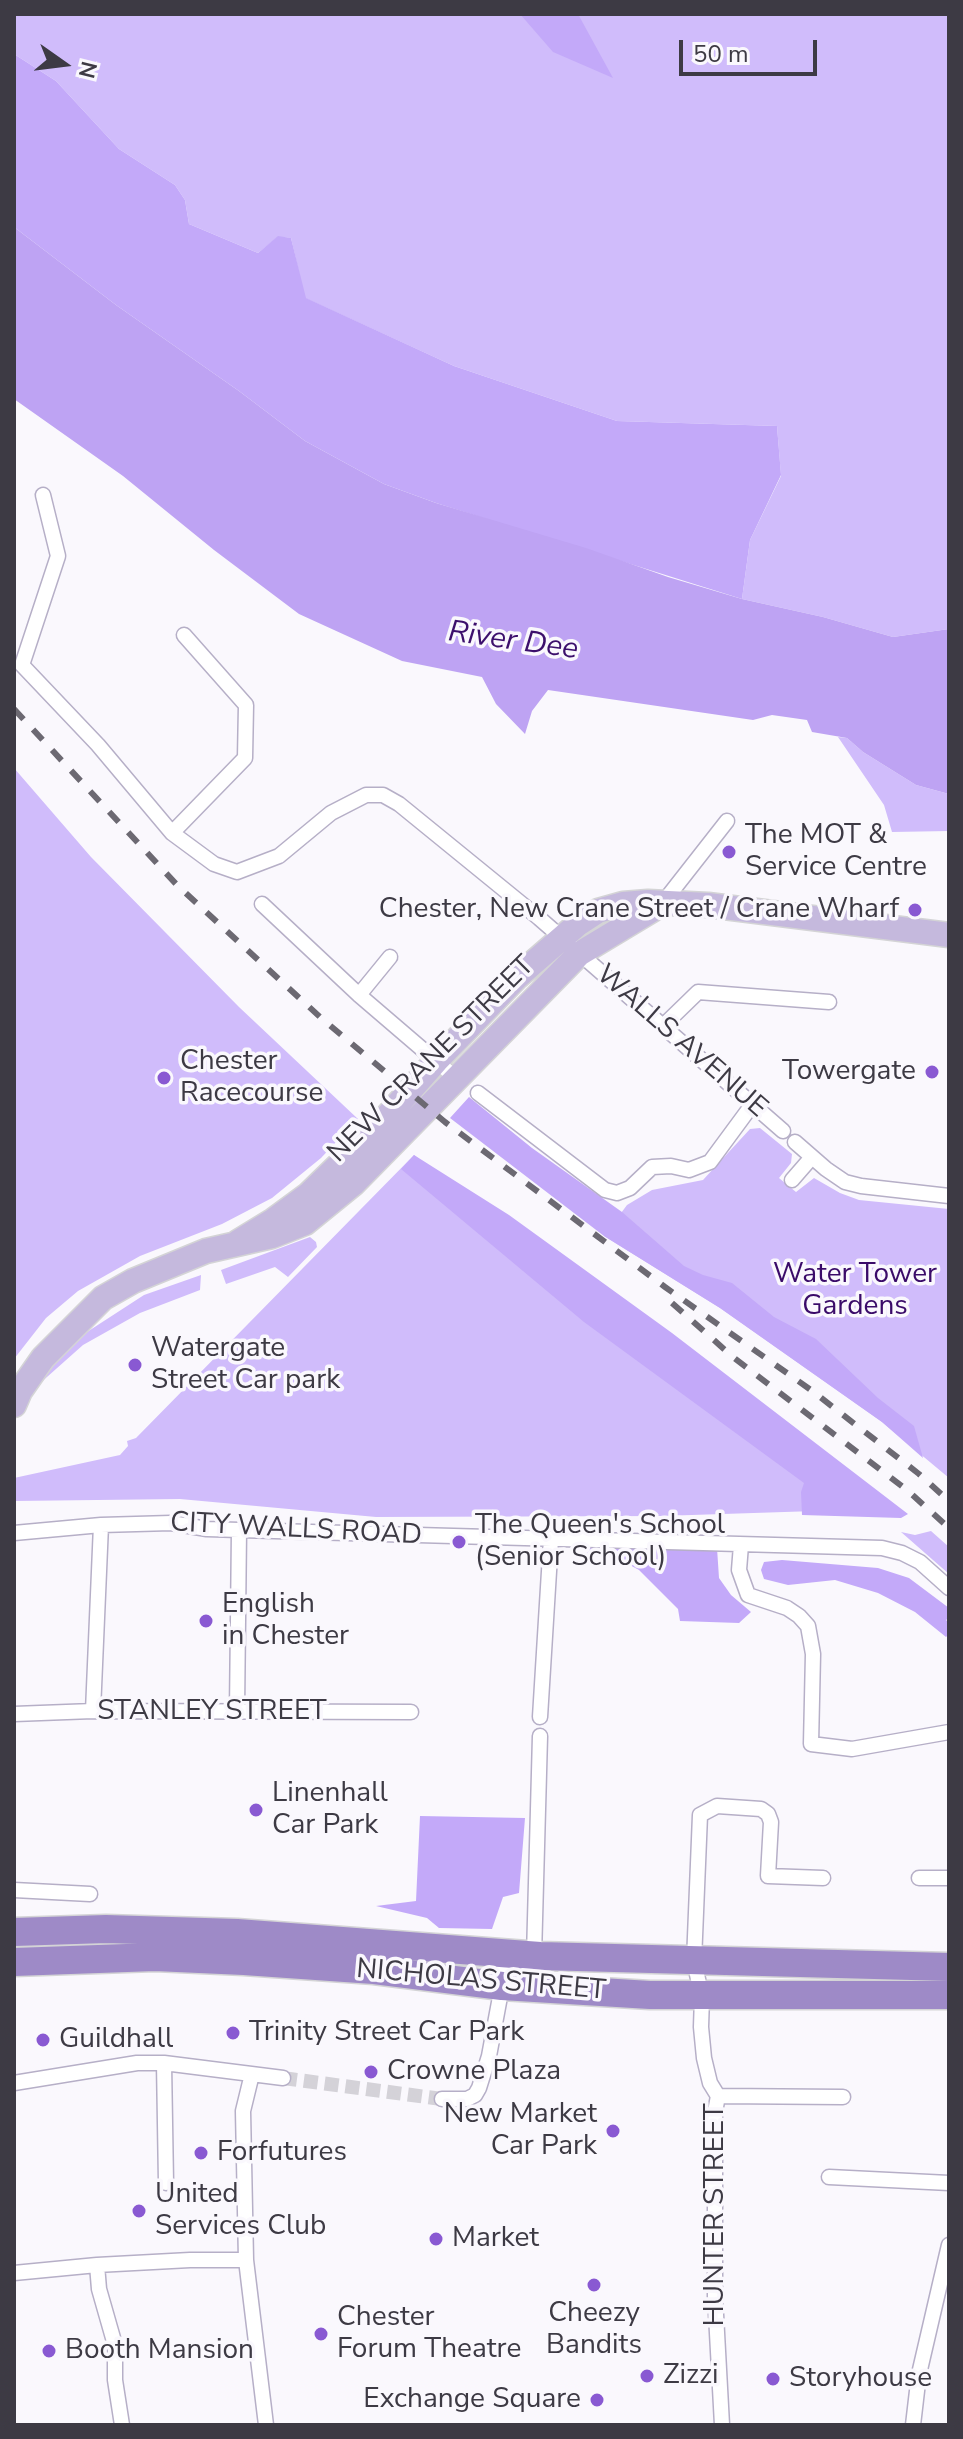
<!DOCTYPE html>
<style>
body{margin:0}
#map{position:relative;width:963px;height:2439px;overflow:hidden;background:#faf8fd;font-family:"Nunito Sans",sans-serif}
canvas{display:block}
.frame{position:absolute;inset:0;border:16px solid #3d3a44;pointer-events:none}
.north{position:absolute;left:24px;top:24px;width:80px;height:80px;-webkit-text-stroke:6px #faf8fd;paint-order:stroke;rotate:104deg;font-size:22px;font-weight:700;line-height:32px;text-align:center;color:#3d3a44}
.north::after{content:'';display:block;margin:auto;width:28px;height:36px;background:#3d3a44;clip-path:polygon(50% 0,100% 100%,50% 72%,0 100%)}
.scale{position:absolute;left:679px;top:40px;width:138px;height:36px;box-sizing:border-box;border:4px solid #3d3a44;border-top:0;padding-left:10px;font-size:24px;line-height:28px;white-space:nowrap;color:#3d3a44;-webkit-text-stroke:6px #faf8fd;paint-order:stroke}
</style>
<div id="map">
<canvas width="963" height="2439"></canvas>
<div class="frame"></div>
<div class="north">N</div>
<div class="scale">50 m</div>
</div>
<script>
const g = document.querySelector('canvas').getContext('2d');
g.lineJoin = 'round';
function fillPath(path, color) { g.fillStyle = color; g.fill(path, 'evenodd'); }
const toPath = rows => new Path2D(rows.map(r => 'M' + r).join(''));
function strokePath(path, color, width, dash) { g.strokeStyle = color; g.lineWidth = width; g.lineCap = dash ? 'butt' : 'round'; g.setLineDash(dash || []); g.stroke(path); }
function label(font, color, halo, rows, align = 'center') {
  g.font = font + ' "Nunito Sans",sans-serif'; g.lineWidth = 7; g.setLineDash([]); g.textBaseline = 'middle'; g.strokeStyle = halo; g.fillStyle = color; for (const [text, x, y, turn = 0] of rows) {
    g.save(); g.translate(x, y); g.rotate((+turn || 0) * Math.PI / 180); g.textAlign = isNaN(turn) ? turn : align; if (halo) g.strokeText(text, 0, 0); g.fillText(text, 0, 0); g.restore();
  }
}
fillPath(toPath([
 [14,14,949,14,949,629,893,637,823,617,742,599,750,540,781,476,777,426,617,421,454,366,305,298,291,238,278,237,258,253,189,224,185,200,175,185,119,149,56,81,14,54],
 [838,737,847,738,863,752,916,785,949,794,949,831,892,832,884,805],
 [14,768,91,857,239,1007,358,1119,321,1158,272,1198,222,1224,140,1256,78,1291,46,1318,14,1359],
 [760,1128,792,1154,791,1163,779,1178,796,1192,814,1178,840,1193,859,1200,949,1209,949,1478,882,1422,720,1308,604,1236,627,1205,652,1190,703,1180,750,1129],
 [414,1155,877,1509,661,1516,376,1517,180,1499,14,1501,14,1478,120,1455,128,1446,127,1441,136,1438],
 [310,1237,316,1242,317,1247,288,1277,275,1267,226,1284,221,1270],
 [201,1275,200,1290,140,1313,83,1345,38,1385,62,1354,87,1332,144,1295],
 [931,1531,949,1547,949,1574,901,1532,915,1535]
]), '#d0bcfb');
fillPath(toPath([
 [520,14,578,14,613,78,553,52],
 [14,54,56,81,119,149,175,185,185,200,189,224,258,253,278,236,291,238,306,298,454,366,617,421,777,426,781,475,750,540,742,599,436,503,384,484,305,441,239,391,116,305,14,227],
 [469,1097,532,1148,622,1212,684,1266,703,1275,732,1283,774,1317,816,1339,878,1398,914,1426,923,1458,882,1422,720,1308,604,1236,450,1118],
 [414,1155,509,1215,672,1333,908,1514,901,1518,802,1515,801,1492,804,1483,584,1322,401,1169],
 [584,1544,717,1548,719,1578,731,1595,751,1612,739,1623,680,1621,678,1609,639,1570,617,1558,585,1555],
 [782,1560,878,1568,909,1578,949,1608,949,1618,946,1620,949,1623,949,1634,946,1637,915,1612,878,1593,835,1580,788,1585,764,1579,761,1570,764,1562],
 [420,1816,525,1818,519,1893,503,1897,492,1929,439,1928,427,1918,376,1906,416,1901]
]), '#c3a9f9');
fillPath(toPath([
 [14,227,116,305,239,391,305,441,384,484,436,503,586,548,668,577,742,599,823,617,893,637,949,629,949,794,916,785,863,752,847,738,812,732,807,720,772,715,753,720,548,690,532,711,525,734,496,704,482,677,402,661,299,614,214,550,123,476,14,399]
]), '#bea3f3');
strokePath(toPath([
 [283,2078,442,2099]
]), '#d4d2d8', 14, [14, 7]);
const street = toPath([
 [22,665,98,745,172,833,214,864,237,872,279,856,331,813,366,795,383,795,399,804,539,918,783,1131],
 [22,665,58,556,43,495],
 [172,833,245,758,246,705,184,635],
 [262,904,359,995,457,1079],
 [662,904,727,821],
 [359,995,390,957],
 [663,1026,698,992,829,1002],
 [478,1093,605,1190,617,1193,630,1188,652,1167,671,1166,689,1170,710,1162,752,1105],
 [795,1142,826,1169,845,1182,861,1186,949,1196],
 [792,1180,812,1157],
 [14,1533,101,1525,171,1523,207,1529,239,1530,882,1548,902,1553,920,1562,949,1588],
 [741,1545,739,1570,748,1595,787,1608,799,1616,808,1626,813,1654,811,1744,852,1749,949,1732],
 [93,1711,101,1525],
 [237,1711,239,1530],
 [14,1714,93,1711,411,1712],
 [540,1717,551,1539],
 [919,1878,949,1878],
 [14,1890,90,1894],
 [534,1956,540,1736],
 [164,2063,166,2183],
 [252,2074,243,2111,246,2260,266,2425],
 [14,2083,137,2063,164,2063,283,2078],
 [718,2096,843,2097],
 [442,2099,467,2099,475,2095,479,2088,489,2056,502,1986,505,1954],
 [829,2177,949,2183],
 [14,2273,97,2265],
 [122,2425,115,2380,115,2345,99,2289,97,2265,190,2260,246,2260],
 [722,2425,715,2296,715,2112,718,2096,710,2083,704,2058,701,2027,702,1997,694,1961,700,1815,717,1806,761,1809,768,1814,771,1822,768,1876,823,1878],
 [913,2425,919,2374,949,2245]
]);
const primary = toPath([
 [238,1242,274,1220,308,1195,376,1129,436,1061,517,977,578,924,598,911,623,904,648,902,708,905,949,935],
 [14,1405,20,1391,43,1358,103,1298,133,1281,206,1251,272,1236,305,1223,353,1184,579,954,662,904]
]);
const highway = toPath([
 [14,1932,106,1929,237,1933,540,1956,949,1967],
 [14,1962,155,1957,244,1961,374,1970,502,1986,650,1995,949,1995]
]);
strokePath(street, '#b6afc7', 17);
strokePath(primary, '#d4d4d6', 27);
strokePath(highway, '#d4d4d6', 31);
strokePath(street, '#fff', 14);
strokePath(primary, '#c5b9dd', 24);
strokePath(highway, '#9e8ac7', 28);
strokePath(toPath([
 [14,709,177,885,320,1017,445,1122,665,1287,811,1390,919,1474,949,1501],
 [672,1303,733,1357,907,1490,949,1528]
]), '#6c6972', 6, [14, 14]);
for (const [x, y, r, color] of [
 [729,852,8,"#8959d2"],
 [915,910,8,"#8959d2"],
 [932,1072,8,"#8959d2"],
 [164,1078,8,"#8959d2"],
 [135,1365,8,"#8959d2"],
 [459,1542,8,"#8959d2"],
 [206,1621,8,"#8959d2"],
 [256,1810,8,"#8959d2"],
 [233,2033,8,"#8959d2"],
 [43,2040,8,"#8959d2"],
 [371,2072,8,"#8959d2"],
 [613,2131,8,"#8959d2"],
 [201,2153,8,"#8959d2"],
 [139,2211,8,"#8959d2"],
 [436,2239,8,"#8959d2"],
 [594,2285,8,"#8959d2"],
 [321,2334,8,"#8959d2"],
 [49,2351,8,"#8959d2"],
 [647,2376,8,"#8959d2"],
 [773,2379,8,"#8959d2"],
 [597,2400,8,"#8959d2"]
]) { const dot = new Path2D(); dot.arc(x, y, r, 0, 2 * Math.PI); g.fillStyle = color; g.fill(dot); strokePath(dot, '#faf8fd', 3); }
label('28px', '#3d3a44', '#faf8fd', [
 ["The MOT &",745,836],
 ["Service Centre",745,868],
 ["Chester, New Crane Street / Crane Wharf",899,910,"right"],
 ["Chester",180,1062],
 ["Racecourse",180,1094],
 ["Towergate",916,1072,"right"],
 ["Watergate",151,1349],
 ["Street Car park",151,1381],
 ["The Queen's School",475,1526],
 ["(Senior School)",475,1558],
 ["English",222,1605],
 ["in Chester",222,1637],
 ["Linenhall",272,1794],
 ["Car Park",272,1826],
 ["Trinity Street Car Park",249,2033],
 ["Guildhall",59,2040],
 ["Crowne Plaza",387,2072],
 ["New Market",597,2115,"right"],
 ["Car Park",597,2147,"right"],
 ["Forfutures",217,2153],
 ["United",155,2195],
 ["Services Club",155,2227],
 ["Market",452,2239],
 ["Cheezy",594,2314,"center"],
 ["Bandits",594,2346,"center"],
 ["Chester",337,2318],
 ["Forum Theatre",337,2350],
 ["Booth Mansion",65,2351],
 ["Zizzi",663,2376],
 ["Storyhouse",789,2379],
 ["Exchange Square",581,2400,"right"]
], 'left');
label('28px', '#3d3a44', '#faf8fd', [
 ["WALLS AVENUE",681,1042,41],
 ["NEW CRANE STREET",432,1060,-45],
 ["CITY WALLS ROAD",296,1530,3],
 ["STANLEY STREET",212,1712],
 ["NICHOLAS STREET",481,1981,5],
 ["HUNTER STREET",716,2215,-90]
]);
label('28px', '#3a0b69', '#faf8fd', [
 ["Water Tower",855,1275],
 ["Gardens",855,1307]
]);
label('italic 30px', '#3c0f6c', '#faf8fd', [
 ["River Dee",513,642,8]
]);
</script>
